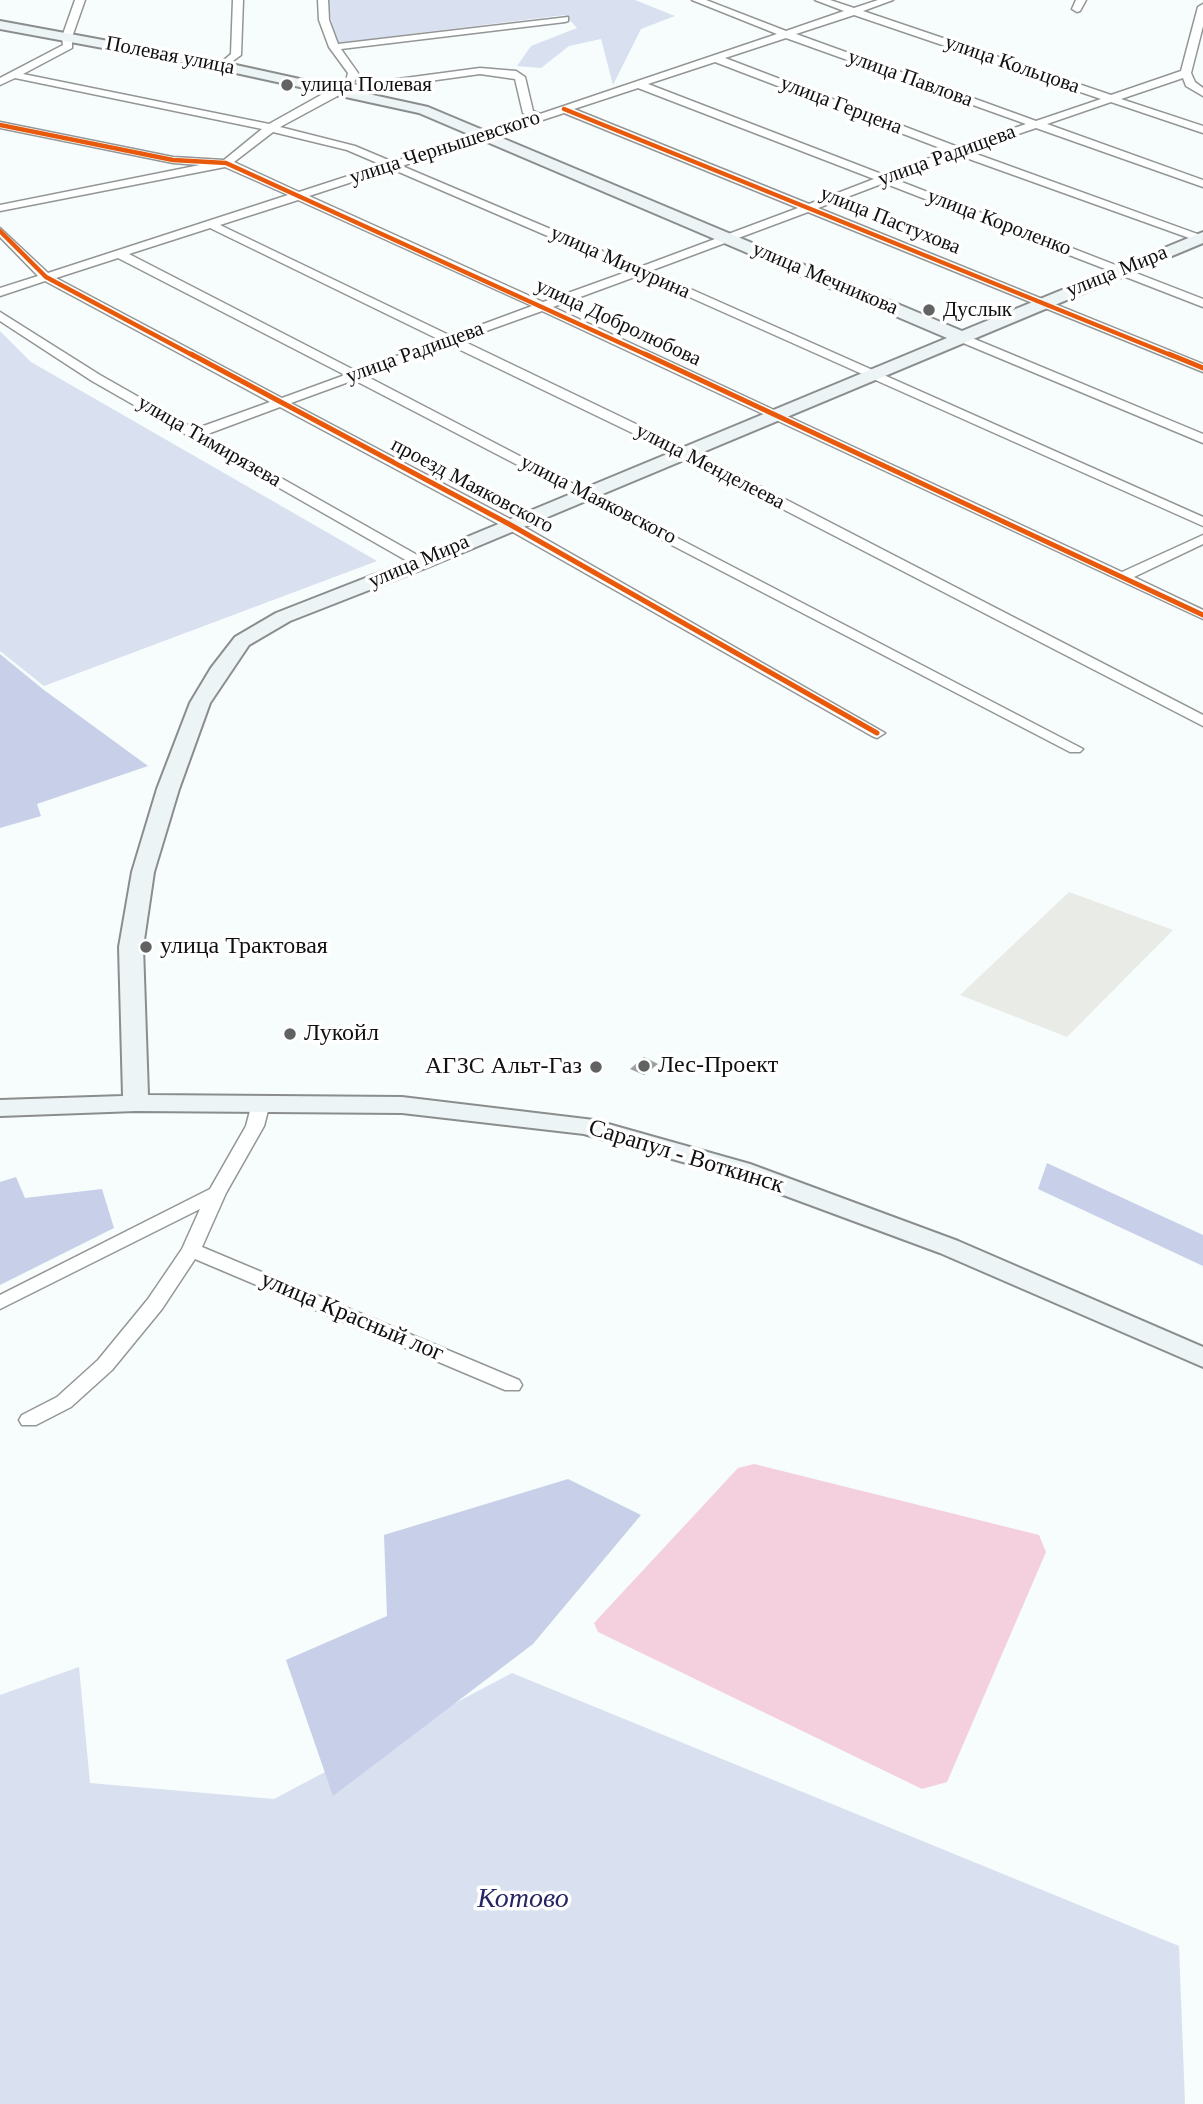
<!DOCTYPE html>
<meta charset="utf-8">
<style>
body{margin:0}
canvas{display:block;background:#f7fcfc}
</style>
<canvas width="1203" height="2104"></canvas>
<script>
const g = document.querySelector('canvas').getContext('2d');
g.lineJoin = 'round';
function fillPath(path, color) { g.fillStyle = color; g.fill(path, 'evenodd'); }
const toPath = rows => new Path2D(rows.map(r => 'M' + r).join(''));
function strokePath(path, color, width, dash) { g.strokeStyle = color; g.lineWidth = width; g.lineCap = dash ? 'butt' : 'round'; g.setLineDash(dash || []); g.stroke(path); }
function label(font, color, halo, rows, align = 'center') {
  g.font = font + ' Georgia,serif'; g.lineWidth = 7; g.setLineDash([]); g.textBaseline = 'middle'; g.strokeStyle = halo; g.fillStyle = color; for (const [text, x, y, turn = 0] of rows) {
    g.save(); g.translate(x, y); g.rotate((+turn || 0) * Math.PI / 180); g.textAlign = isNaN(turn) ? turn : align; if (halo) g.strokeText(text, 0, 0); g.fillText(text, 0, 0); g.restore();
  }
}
fillPath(toPath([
 [1069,892,1173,930,1067,1037,960,995]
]), '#e9ebe7');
fillPath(toPath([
 [327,0,635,0,675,16,641,29,613,85,601,39,569,46,541,68,517,66,531,46,577,28,565,15,336,43],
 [0,331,31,362,377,561,44,686,0,651],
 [79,1667,90,1783,274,1799,512,1673,1179,1946,1185,2104,0,2104,0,1695]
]), '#d9e1f0');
fillPath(toPath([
 [0,654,44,690,148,766,37,804,41,816,0,828],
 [1047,1163,1203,1235,1203,1266,1038,1189],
 [16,1177,25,1198,102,1189,114,1228,0,1285,0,1182],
 [568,1479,641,1515,533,1644,333,1796,286,1660,387,1616,384,1535]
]), '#c7d0e8');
fillPath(toPath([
 [754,1464,1039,1535,1046,1552,947,1782,922,1789,598,1632,594,1623,738,1468]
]), '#f4d0df');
fillPath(toPath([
 [644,1057,658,1064,644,1075,630,1069]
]), '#9ca09f');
const street = toPath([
 [75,0,85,0,72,37,72,48,23,74,269,124,346,81,348,73,329,47,319,20,318,0,328,0,329,20,338,44,568,17,568,21,565,22,341,49,358,73,353,85,480,68,516,71,525,77,533,111,540,114,777,34,692,0,706,0,786,31,844,11,815,0,830,0,854,8,878,0,893,0,863,11,1111,95,1181,71,1198,7,1203,4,1203,26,1191,73,1195,82,1203,88,1203,96,1186,86,1183,78,1121,99,1203,126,1203,133,1111,102,1047,124,1203,180,1203,187,1036,128,968,151,1203,236,1203,243,958,155,894,179,1203,299,1203,307,884,183,818,208,1203,364,1203,372,808,212,650,271,1203,517,1203,526,640,275,553,307,1122,572,1203,535,1203,544,1134,577,1203,610,1203,619,542,311,461,340,688,449,1203,715,1203,726,678,455,450,345,366,376,1083,749,1080,752,1070,752,354,380,291,403,514,521,885,733,877,738,872,736,504,527,280,407,205,435,426,560,426,566,416,566,92,381,0,321,0,312,100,375,195,429,270,402,45,281,0,296,0,288,38,276,0,237,0,228,48,273,288,195,225,167,0,211,0,205,200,165,173,163,0,128,0,122,173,157,224,160,262,129,15,78,0,85,0,78,63,45,62,37,75,0],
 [854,15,1101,99,1036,121,796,34,854,15],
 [786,38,1026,124,958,147,725,58,786,38],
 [715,62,948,151,884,175,648,84,715,62],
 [480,74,515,79,523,113,530,117,393,162,355,146,280,127,343,93,480,74],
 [638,88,874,179,809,204,574,109,638,88],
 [564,113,798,208,640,267,402,166,564,113],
 [273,132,347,150,382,165,299,192,234,162,273,132],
 [392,169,629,271,543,302,309,196,392,169],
 [298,200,532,306,451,336,220,225,298,200],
 [210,228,440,340,356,371,129,254,210,228],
 [118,258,345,375,282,398,56,278,118,258],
 [233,0,243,0,241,55,222,69,217,66,231,54,233,0],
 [1076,0,1086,0,1080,11,1077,12,1072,9,1076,0],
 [960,333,1203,434,1203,443,956,340,956,334,960,333],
 [261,1098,270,1103,264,1126,226,1193,202,1247,519,1380,522,1385,519,1390,505,1390,195,1259,162,1309,112,1370,71,1407,36,1425,22,1425,19,1420,22,1415,57,1397,98,1360,148,1299,182,1249,200,1209,0,1309,0,1295,210,1189,246,1126,252,1103,261,1098]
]);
const secondary = toPath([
 [0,21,222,62,428,107,962,331,1203,232,1203,243,428,567,290,621,249,645,210,703,179,789,154,872,143,947,148,1095,402,1097,594,1120,750,1164,958,1241,1203,1347,1203,1367,940,1253,732,1176,584,1134,402,1113,136,1111,0,1116,0,1100,123,1096,119,947,132,872,157,789,190,703,211,668,235,637,276,613,414,559,947,338,419,113,222,70,0,29,0,21]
]);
strokePath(street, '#949696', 3);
strokePath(secondary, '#8b8d8d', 4);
fillPath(street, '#feffff');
fillPath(secondary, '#ecf4f5');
strokePath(toPath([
 [564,109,1173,356],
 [0,125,173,160,226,163,649,356],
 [0,231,46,277,194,356]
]), '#e8590c', 4.5);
strokePath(toPath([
 [191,354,509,524,877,733],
 [645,354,1203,615],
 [1169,354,1203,368]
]), '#e8590c', 5);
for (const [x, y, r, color] of [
 [287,85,7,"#616363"],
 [929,310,7,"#616363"],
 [146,947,7,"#616363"],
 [290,1034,7,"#616363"],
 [644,1066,7,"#616363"],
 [596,1067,7,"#616363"]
]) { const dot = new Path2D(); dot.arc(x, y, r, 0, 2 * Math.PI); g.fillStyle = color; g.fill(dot); strokePath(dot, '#fff', 2.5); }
label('21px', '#101010', '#fff', [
 ["Полевая улица",170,56,11],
 ["улица Кольцова",1012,65,19],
 ["улица Павлова",910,79,20],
 ["улица Герцена",841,106,21],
 ["улица Чернышевского",445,148,-18],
 ["улица Радищева",947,156,-20],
 ["улица Пастухова",890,221,22],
 ["улица Короленко",999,223,21],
 ["улица Мичурина",620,263,24],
 ["улица Мира",1117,272,-22],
 ["улица Мечникова",825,279,23],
 ["улица Добролюбова",618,323,25],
 ["улица Радищева",415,353,-20],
 ["улица Тимирязева",209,442,30],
 ["улица Менделеева",710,467,27],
 ["проезд Маяковского",472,486,28],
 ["улица Маяковского",598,500,27],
 ["улица Мира",419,562,-23]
]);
label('21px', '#101010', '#fff', [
 ["улица Полевая",301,85],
 ["Дуслык",943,310]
], 'left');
label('24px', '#101010', '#fff', [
 ["улица Трактовая",160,947],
 ["Лукойл",304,1034],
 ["Лес-Проект",658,1066],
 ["АГЗС Альт-Газ",582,1067,"right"]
], 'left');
label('24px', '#101010', '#fff', [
 ["Сарапул - Воткинск",686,1157,17],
 ["улица Красный лог",352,1317,23]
]);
label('italic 28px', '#262564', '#fff', [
 ["Котово",523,1900]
]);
</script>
